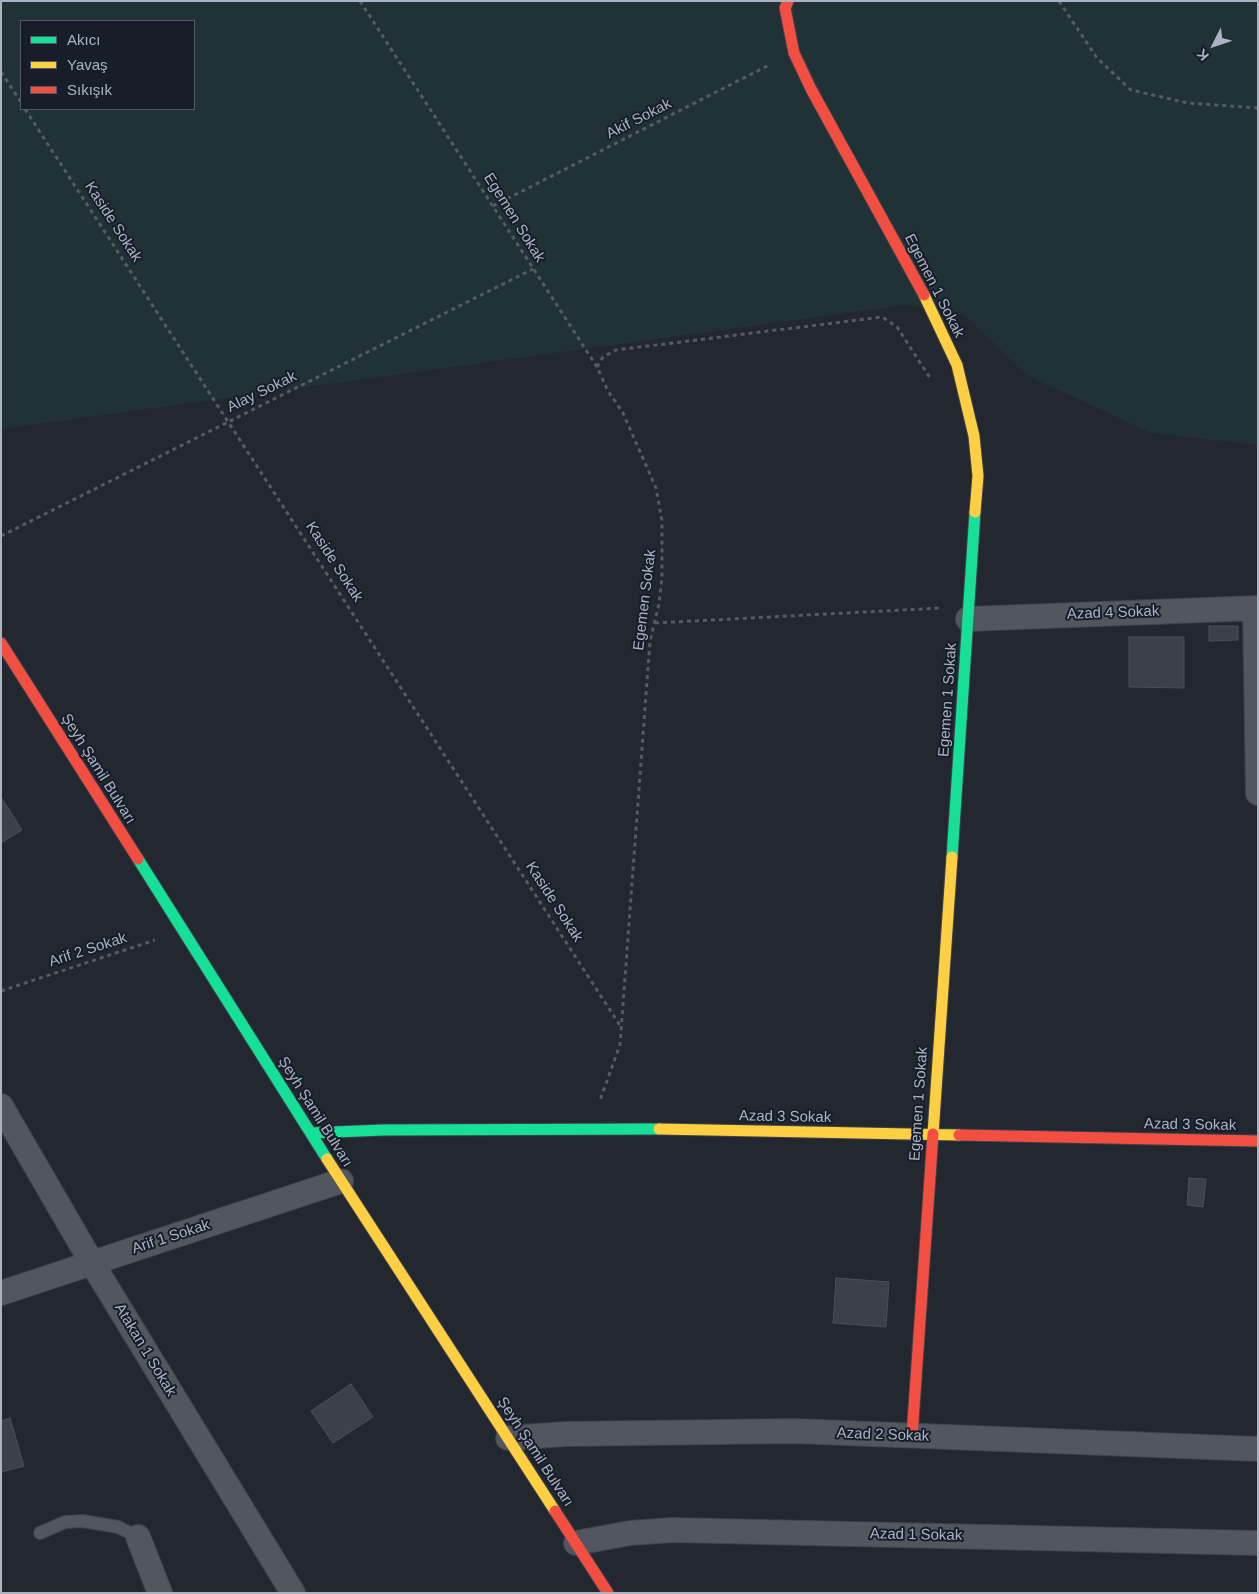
<!DOCTYPE html>
<meta charset="utf-8">
<style>
body{margin:0}
#map{position:relative;width:1259px;height:1594px;overflow:hidden;background:#232830;font-family:Arial,sans-serif}
canvas{display:block}
.frame{position:absolute;inset:0;border:2px solid #abb3c3;pointer-events:none}
.legend{position:absolute;left:20px;top:20px;width:175px;height:90px;box-sizing:border-box;background:#171e2a;border:1px solid #525a67;margin:0;padding:6px 9px;list-style:none;font-size:15px;color:#abb3c3}
.legend li{display:flex;align-items:center;gap:10px;height:25px}
.legend b{width:25px;border:1px solid #525a67}
.north{position:absolute;left:1189px;top:20px;width:50px;height:50px;-webkit-text-stroke:4px #171e2a;paint-order:stroke;rotate:229deg;font-size:14px;font-weight:700;line-height:20px;text-align:center;color:#abb3c3}
.north::after{content:'';display:block;margin:auto;width:18px;height:22px;background:#abb3c3;clip-path:polygon(50% 0,100% 100%,50% 72%,0 100%)}
</style>
<div id="map">
<canvas width="1259" height="1594"></canvas>
<div class="frame"></div>
<ul class="legend">
<li><b style="height:6px;background:#16e098"></b>Akıcı</li>
<li><b style="height:6px;background:#ffcf43"></b>Yavaş</li>
<li><b style="height:6px;background:#f24e42"></b>Sıkışık</li>
</ul>
<div class="north">K</div>
</div>
<script>
const g = document.querySelector('canvas').getContext('2d');
g.lineJoin = 'round';
function fillPath(path, color) { g.fillStyle = color; g.fill(path, 'evenodd'); }
const toPath = rows => new Path2D(rows.map(r => 'M' + r).join(''));
function strokePath(path, color, width, dash) { g.strokeStyle = color; g.lineWidth = width; g.lineCap = dash ? 'butt' : 'round'; g.setLineDash(dash || []); g.stroke(path); }
function label(font, color, halo, rows, align = 'center') {
  g.font = font + ' Arial,sans-serif'; g.lineWidth = 4; g.setLineDash([]); g.textBaseline = 'middle'; g.strokeStyle = halo; g.fillStyle = color; for (const [text, x, y, turn = 0] of rows) {
    g.save(); g.translate(x, y); g.rotate((+turn || 0) * Math.PI / 180); g.textAlign = isNaN(turn) ? turn : align; if (halo) g.strokeText(text, 0, 0); g.fillText(text, 0, 0); g.restore();
  }
}
fillPath(toPath([
 [1,1,1258,1,1258,445,1151,433,1026,375,965,315,904,305,1,429],
 [21,21,194,21,194,109,21,109]
]), '#203235');
const building = toPath([
 [1209,626,1238,626,1238,640,1209,641,1209,626],
 [1129,637,1184,637,1184,688,1129,687,1129,637],
 [1,797,22,830,1,843,1,797],
 [1189,1178,1206,1179,1203,1207,1187,1205,1189,1178],
 [836,1278,889,1282,886,1327,833,1323,836,1278],
 [351,1384,373,1417,333,1443,311,1411,351,1384],
 [10,1418,24,1466,1,1472,1,1421,10,1418]
]);
fillPath(building, '#3c4048');
strokePath(building, '#4a5058', 1);
const lane = toPath([
 [40,1533,65,1522,83,1521,118,1527,138,1537]
]);
const street = toPath([
 [1255,608,1258,793],
 [968,619,1258,608],
 [1,1106,92,1263,293,1593],
 [1,1293,341,1181],
 [508,1438,566,1434,794,1431,1258,1449],
 [138,1537,160,1593],
 [576,1543,630,1533,672,1530,1258,1543]
]);
const fast = toPath([
 [952,857,975,512],
 [138,859,327,1159],
 [311,1133,383,1130,659,1129]
]);
const slow = toPath([
 [924,295,957,365,974,436,978,476,975,512],
 [659,1129,959,1135],
 [933,1134,952,857],
 [327,1159,555,1511]
]);
const jam = toPath([
 [788,1,785,8,794,53,811,89,924,295],
 [1,643,138,859],
 [959,1135,1258,1141],
 [912,1436,933,1134],
 [555,1511,608,1593]
]);
strokePath(lane, '#3f4249', 14);
strokePath(street, '#3f4249', 26);
strokePath(fast, '#3f4249', 13);
strokePath(slow, '#3f4249', 13);
strokePath(jam, '#3f4249', 13);
strokePath(toPath([
 [360,1,597,367,608,391,623,413,656,488,662,521,662,577,659,604,650,641,620,1045,600,1100],
 [1059,1,1097,58,1131,90,1188,103,1258,108],
 [1,72,21,102],
 [25,109,621,1027],
 [493,206,769,65],
 [597,367,603,357,616,350,882,317,897,327,930,378],
 [1,536,533,269],
 [655,623,941,608],
 [1,991,155,940]
]), '#565a62', 3, [4, 4]);
strokePath(lane, '#52565e', 12);
strokePath(street, '#52565e', 24);
strokePath(fast, '#16e098', 11);
strokePath(slow, '#ffcf43', 11);
strokePath(jam, '#f24e42', 11);
label('15px', '#abb3c3', '#171e2a', [
 ["Akif Sokak",639,119,-27],
 ["Egemen Sokak",514,218,58],
 ["Kaside Sokak",113,222,57],
 ["Egemen 1 Sokak",934,286,63],
 ["Alay Sokak",262,392,-26],
 ["Kaside Sokak",334,562,57],
 ["Egemen Sokak",645,600,-83],
 ["Azad 4 Sokak",1113,613,-2],
 ["Egemen 1 Sokak",948,700,-86],
 ["Şeyh Şamil Bulvarı",98,769,58],
 ["Kaside Sokak",554,902,57],
 ["Arif 2 Sokak",88,950,-18],
 ["Egemen 1 Sokak",919,1104,-86],
 ["Şeyh Şamil Bulvarı",315,1112,58],
 ["Azad 3 Sokak",785,1117,1],
 ["Azad 3 Sokak",1190,1125,1],
 ["Arif 1 Sokak",171,1237,-18],
 ["Atakan 1 Sokak",145,1350,59],
 ["Azad 2 Sokak",883,1435,2],
 ["Şeyh Şamil Bulvarı",535,1452,57],
 ["Azad 1 Sokak",916,1535,1]
]);
</script>
